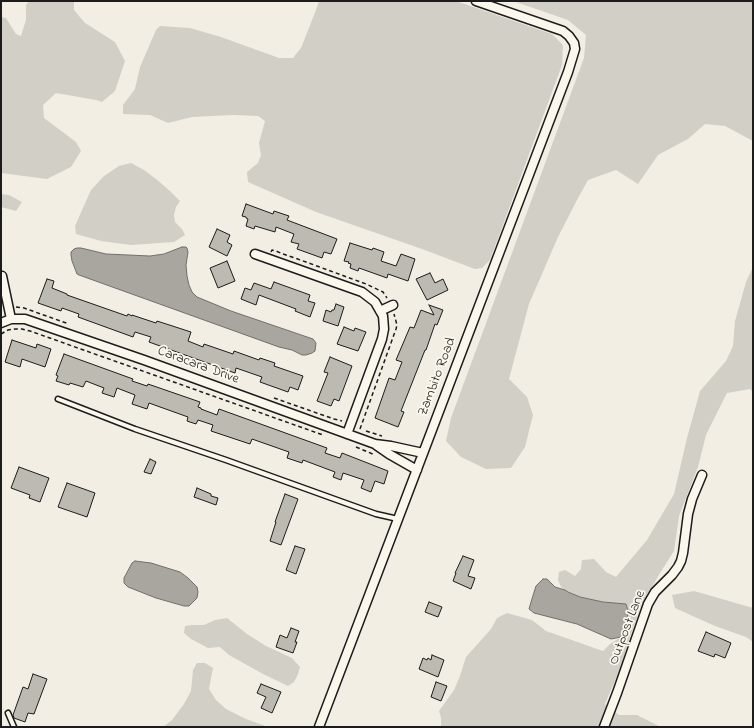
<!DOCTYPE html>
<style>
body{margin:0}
#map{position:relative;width:754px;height:728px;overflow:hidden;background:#f2eee4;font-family:"Indie Flower",sans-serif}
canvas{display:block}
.frame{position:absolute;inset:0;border:2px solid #1c1c1c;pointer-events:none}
</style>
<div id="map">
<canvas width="754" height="728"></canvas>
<div class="frame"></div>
</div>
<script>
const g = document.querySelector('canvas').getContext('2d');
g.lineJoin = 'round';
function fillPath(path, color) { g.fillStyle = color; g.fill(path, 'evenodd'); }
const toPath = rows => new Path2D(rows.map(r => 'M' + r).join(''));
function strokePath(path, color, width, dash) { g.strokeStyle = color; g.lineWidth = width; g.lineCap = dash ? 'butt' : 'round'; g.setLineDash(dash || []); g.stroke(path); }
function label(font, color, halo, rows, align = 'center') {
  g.font = font + ' "Indie Flower",sans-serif'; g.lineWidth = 3.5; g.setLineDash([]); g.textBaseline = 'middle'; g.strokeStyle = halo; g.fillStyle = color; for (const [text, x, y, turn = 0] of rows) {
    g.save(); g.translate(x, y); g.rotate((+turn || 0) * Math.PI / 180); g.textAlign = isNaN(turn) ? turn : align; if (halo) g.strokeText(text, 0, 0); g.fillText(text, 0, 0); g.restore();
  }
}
fillPath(toPath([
 [29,1,74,1,74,10,85,23,115,42,125,61,115,91,102,102,96,100,56,93,43,105,44,118,76,142,81,151,71,167,47,179,1,173,1,17,6,18,16,34,21,36,26,20,26,5],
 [319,1,456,1,552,34,563,45,562,65,490,260,482,268,475,269,422,249,316,212,248,182,247,172,258,163,261,155,259,143,265,121,258,116,233,115,192,117,168,123,150,115,123,114,123,105,135,89,140,67,156,30,160,26,190,28,221,37,279,58,293,58,301,48,316,10],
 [513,1,753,1,753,141,725,126,705,124,688,139,658,155,638,184,616,170,588,180,577,200,558,237,529,304,509,379,527,397,533,415,525,447,511,468,486,469,461,457,446,441,451,418,584,58,586,35,568,20],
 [131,163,144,170,156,179,171,192,180,201,176,207,174,215,175,222,182,229,185,235,174,242,131,245,101,241,76,234,75,226,91,190,104,176,119,166],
 [1,194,9,195,22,202,16,211,1,207],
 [753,267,753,392,750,389,727,393,706,435,698,467,679,516,674,551,660,573,641,606,628,643,620,669,605,704,619,715,637,715,661,727,441,727,441,718,439,711,454,690,460,676,466,657,491,629,497,618,507,613,532,620,546,631,603,651,610,644,621,637,627,621,628,611,626,604,603,602,580,597,568,592,561,587,558,580,559,572,565,570,575,576,581,569,582,560,594,559,606,572,616,577,647,540,674,494,687,438,700,391,726,361,733,346,735,321,746,282],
 [694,591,753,608,753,642,746,637,715,626,675,608,672,595],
 [227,618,247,634,266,646,292,658,300,667,298,674,294,682,288,686,265,675,229,655,220,647,208,648,191,639,184,633,185,626,193,625,204,625,215,620],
 [197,663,205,663,213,668,211,678,209,689,216,700,226,709,246,719,268,727,163,727,172,720,184,704,191,691,193,670]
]), '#d2cfc6');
const water = toPath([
 [182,247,186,247,187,248,188,252,186,265,187,276,189,285,192,292,197,297,231,311,313,339,316,343,315,351,312,353,306,355,302,355,292,350,279,347,79,275,77,274,72,261,71,255,71,252,74,249,77,248,81,248,106,254,150,256,164,254,182,247],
 [135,561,151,563,180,572,188,578,197,587,198,592,197,598,189,606,184,606,156,598,128,587,124,583,124,578,132,563,135,561],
 [543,579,547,579,555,587,565,590,568,592,580,597,603,602,626,604,628,611,627,621,621,637,611,639,577,624,534,613,529,609,531,602,536,586,543,579]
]);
fillPath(water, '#a9a6a0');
strokePath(water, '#716f6b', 1);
const building = toPath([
 [246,204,273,214,274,211,289,216,287,220,337,239,331,254,324,252,322,258,297,249,299,244,291,242,294,234,276,227,275,232,255,226,254,229,246,226,248,219,246,218,246,217,242,216,246,204],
 [217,229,230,235,227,242,232,245,227,256,209,247,217,229],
 [350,243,372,250,373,248,384,252,381,261,396,266,401,254,415,259,408,281,388,274,387,278,359,268,358,271,350,268,351,264,348,263,349,262,344,261,350,243],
 [227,261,235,281,218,288,210,268,227,261],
 [430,273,435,283,443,279,448,290,427,300,416,279,430,273],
 [47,279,54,281,52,288,67,294,67,295,127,316,128,314,132,316,132,315,156,323,157,321,191,332,188,341,203,347,204,344,233,354,234,351,259,360,260,358,275,363,274,366,303,376,298,390,290,387,288,392,260,382,262,377,236,368,235,373,149,342,151,337,135,332,133,337,78,317,79,314,62,308,61,311,38,303,47,279],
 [274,282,310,295,308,301,315,303,310,317,295,311,296,309,259,295,256,305,241,299,245,288,251,290,254,283,271,289,274,282],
 [336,304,344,307,338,326,323,321,326,310,331,312,332,310,334,310,336,304],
 [429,305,443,310,437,325,435,324,426,350,425,350,401,411,404,412,398,427,375,418,389,378,395,380,402,362,396,360,410,327,414,328,421,310,434,315,429,305],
 [344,327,354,331,355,328,366,332,358,351,337,344,344,327],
 [12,340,36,348,37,344,51,349,45,367,22,359,20,367,5,362,12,340],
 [64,354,133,379,132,381,147,386,148,384,200,402,198,407,201,408,201,409,217,415,219,409,327,448,325,453,340,458,342,453,388,471,384,484,375,481,371,492,361,488,364,480,343,473,341,480,333,477,335,472,303,460,302,463,287,458,289,452,252,439,250,444,211,431,213,425,198,420,196,424,187,421,188,417,149,403,147,409,132,404,135,395,117,388,114,397,102,393,104,388,86,381,83,387,70,383,69,385,56,381,58,376,56,375,64,354],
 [330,357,352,366,339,401,334,399,331,406,317,401,328,373,324,372,330,357],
 [150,459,156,462,151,474,144,472,150,459],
 [19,467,49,478,40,502,29,498,30,495,11,488,19,467],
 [67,483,95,493,87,517,58,507,67,483],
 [197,488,211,494,211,496,218,498,216,505,194,497,197,488],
 [285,494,298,499,281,545,270,541,276,522,275,522,285,494],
 [295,546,305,549,296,574,286,570,295,546],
 [463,556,474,560,468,576,475,578,471,589,453,581,456,573,455,573,463,556],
 [429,602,442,607,438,617,425,612,429,602],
 [291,628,299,631,295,642,297,642,293,653,276,647,280,635,287,638,291,628],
 [706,632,731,643,725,658,715,654,714,657,698,651,706,632],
 [432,655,444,660,438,677,419,669,423,658,427,660,428,658,431,660,432,655],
 [33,674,47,679,34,714,28,713,25,722,14,718,13,715,23,687,28,689,33,674],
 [436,682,447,686,441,701,431,697,436,682],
 [261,684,281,692,272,713,261,708,266,697,257,693,261,684]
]);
fillPath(building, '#bdbab1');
strokePath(building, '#1c1c1c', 1);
const service = toPath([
 [58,399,135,429,226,460,376,514,398,519],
 [8,713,14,727]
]);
const minor = toPath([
 [255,254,362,292,375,302,383,316,384,329,382,339,347,434],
 [2,276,11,319],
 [380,311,393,305],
 [1,323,11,319,25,319,144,360,375,444,391,446,423,453],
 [376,445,389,454,417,470],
 [319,727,568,72,575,49,574,43,569,36,563,31,476,1],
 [604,727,617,693,648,604,655,592,672,575,678,567,681,561,683,553,688,514,692,499,702,475]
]);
strokePath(service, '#1c1c1c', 7);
strokePath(minor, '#1c1c1c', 11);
strokePath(toPath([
 [271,252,272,250,276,251,283,254,295,258,366,284,383,292,387,298],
 [16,307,24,308,69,324],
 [1,334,8,330,15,329,22,329,30,331,323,435],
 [274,398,334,419,342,421],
 [360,429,396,329,397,325,394,314],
 [366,431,382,436],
 [356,447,375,455]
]), '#1c1c1c', 1.5, [4, 3]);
strokePath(service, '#fbf7ec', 4);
strokePath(minor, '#fbf7ec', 8);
label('14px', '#1c1c1c', '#fbf7ec', [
 ["Caracara Drive",198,366,20],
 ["Zambito Road",438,377,-69],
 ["Outpost Lane",628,628,-69]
]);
</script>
